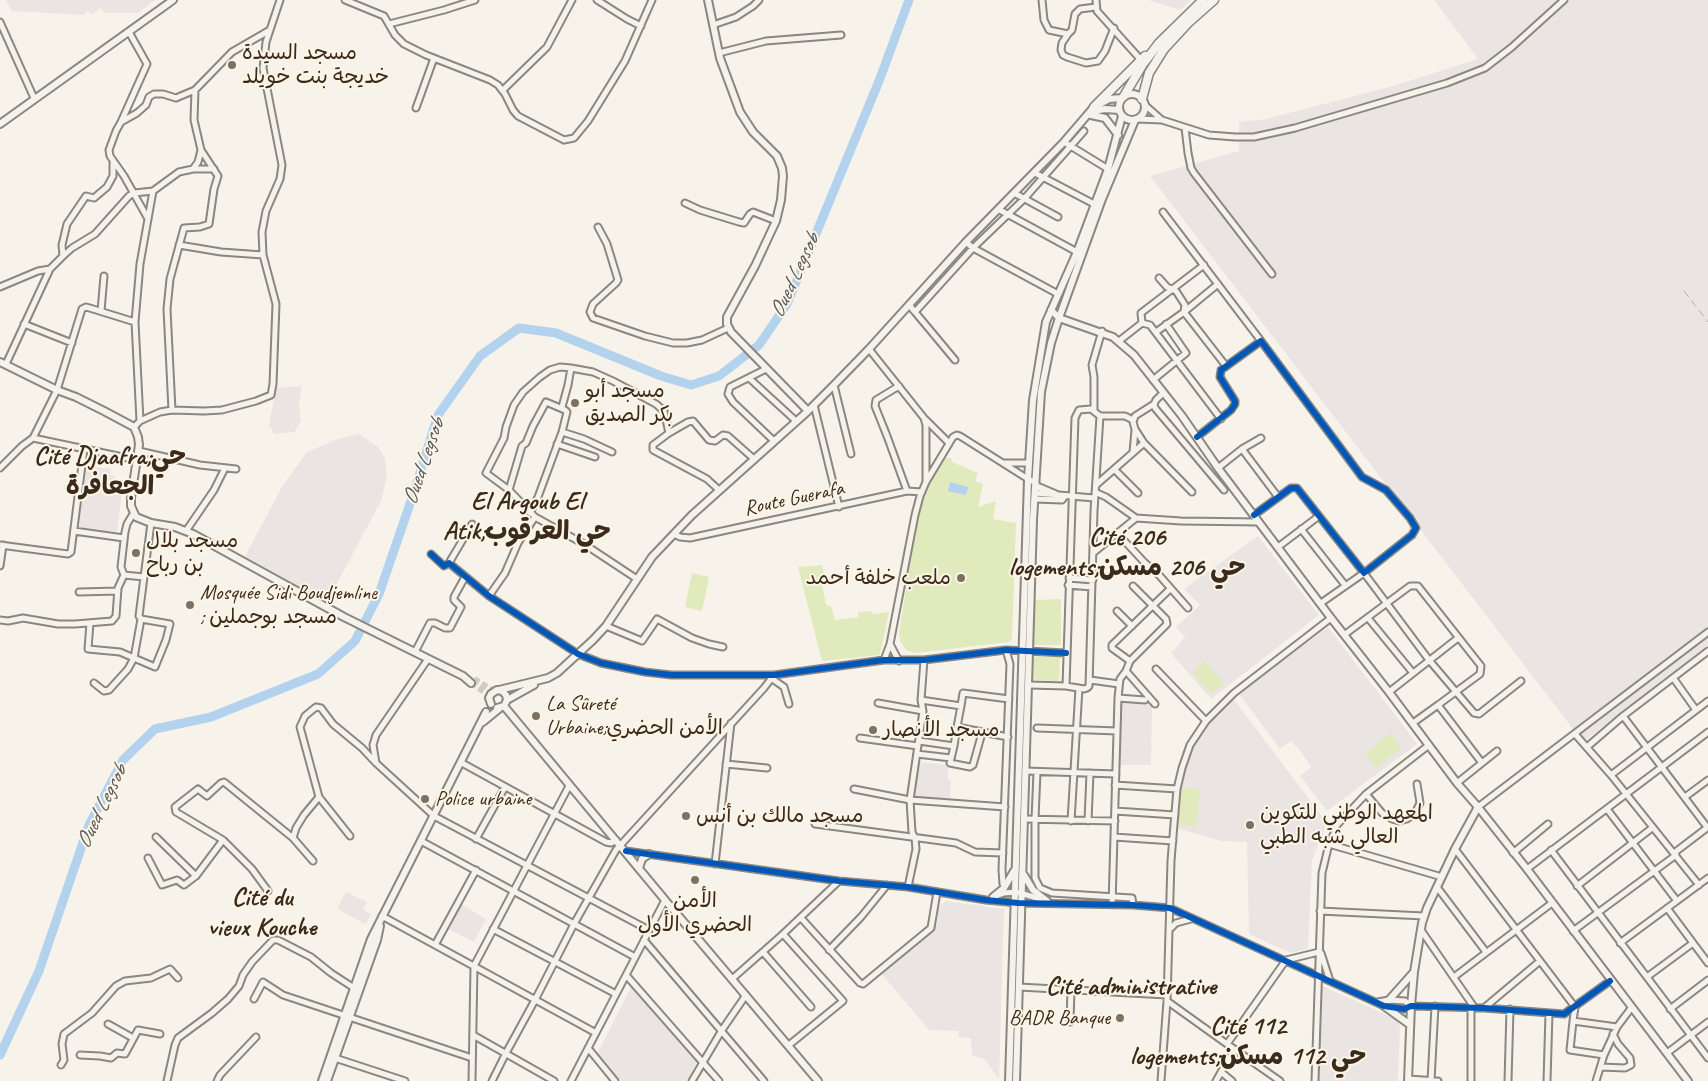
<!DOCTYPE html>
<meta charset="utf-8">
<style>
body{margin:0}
canvas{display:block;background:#f7f3ea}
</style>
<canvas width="1708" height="1081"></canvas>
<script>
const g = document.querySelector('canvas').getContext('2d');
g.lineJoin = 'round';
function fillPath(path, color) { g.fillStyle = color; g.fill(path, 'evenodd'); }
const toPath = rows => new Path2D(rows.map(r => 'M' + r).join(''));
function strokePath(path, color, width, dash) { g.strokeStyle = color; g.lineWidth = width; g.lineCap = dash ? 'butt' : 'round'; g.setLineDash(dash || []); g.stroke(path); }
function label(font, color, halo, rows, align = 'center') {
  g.font = font + ' Caveat,"Playpen Sans Arabic",sans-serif'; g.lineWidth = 4; g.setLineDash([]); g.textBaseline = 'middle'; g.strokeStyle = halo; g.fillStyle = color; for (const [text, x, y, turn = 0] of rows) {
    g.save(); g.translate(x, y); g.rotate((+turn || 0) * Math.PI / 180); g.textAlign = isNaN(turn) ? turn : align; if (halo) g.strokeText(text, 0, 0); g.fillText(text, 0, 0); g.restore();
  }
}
fillPath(toPath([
 [6,0,155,0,138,13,105,13,101,8,91,15,88,11,83,15,12,11],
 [1148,0,1191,0,1180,10],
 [1434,0,1708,0,1708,645,1583,742,1150,176,1239,151,1239,122,1266,119,1393,86,1478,59],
 [302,386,299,404,301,420,295,432,274,434,269,425,276,388],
 [359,434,378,447,385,458,387,476,381,501,327,602,245,556,283,485,307,452,338,439],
 [95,467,111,469,110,475,115,476,114,481,123,482,117,532,78,527,85,469,95,470],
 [1258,536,1319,615,1211,699,1171,653,1185,637,1176,627,1200,605,1184,589],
 [1328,627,1417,744,1327,811,1300,776,1311,767,1301,752,1291,741,1280,749,1239,694],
 [1233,698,1327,823,1312,860,1308,949,1291,953,1249,934,1247,842,1221,841,1175,828,1180,790,1189,752,1200,732,1218,711],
 [1117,702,1152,705,1151,765,1116,765],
 [919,762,949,765,947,778,951,780,950,802,914,799],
 [346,892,367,902,363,910,371,914,366,924,337,909],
 [945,901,1004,909,999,1079,984,1059,972,1055,971,1038,958,1037,959,1031,929,1030,880,972,891,962,894,963,898,957,937,925,939,907],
 [460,904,486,919,474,942,447,928],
 [632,985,697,1062,686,1081,620,1081,597,1054],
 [1322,986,1396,1019,1400,1025,1398,1081,1319,1081]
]), '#eae5e3');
fillPath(toPath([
 [946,458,951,458,952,462,978,473,975,481,983,484,978,507,996,501,993,519,1016,523,1012,638,1009,642,915,653,906,650,900,641,899,633,920,500,922,500,923,491,940,462],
 [822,565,825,578,821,579,826,605,831,606,835,620,858,617,858,612,871,611,872,614,889,612,880,655,822,661,798,567],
 [692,573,709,577,702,611,685,607],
 [1061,599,1061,645,1033,645,1035,600],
 [1033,657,1060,657,1059,681,1033,680],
 [1204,661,1224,683,1212,694,1192,673],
 [1391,733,1402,748,1376,768,1365,753],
 [1182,787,1200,789,1196,826,1178,824]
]), '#e1eabc');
fillPath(toPath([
 [950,482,968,487,966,495,948,491]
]), '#b2d2ee');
strokePath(toPath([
 [0,1055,39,971,89,825,123,760,155,729,211,717,318,674,355,641,379,594,412,498,438,415,480,356,519,328,556,333,661,376,691,385,719,376,759,345,787,304,879,81,909,0]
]), '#b2d2ee', 9);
strokePath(toPath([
 [474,679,492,690],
 [471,683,489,695]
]), '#d1cbc1', 6, [6, 3]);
const minor = toPath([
 [345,0,384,16,395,35,404,44,426,55,490,80,498,85,505,94,513,110,518,116,564,140,574,138,588,121,625,61,652,0],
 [597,0,627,19,641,26],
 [1042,0,1044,20,1049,30,1068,34,1062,43,1061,50,1063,55,1067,57,1086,63,1098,61,1105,51,1114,28],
 [1096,0,1097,11,1141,60],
 [0,22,34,98],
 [389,24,444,10,475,0],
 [713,25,736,17,753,6,759,0],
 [1068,34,1072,30,1075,14,1080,9,1096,7],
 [719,53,766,41,841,35],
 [503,90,547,47,572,0],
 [1145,105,1162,120],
 [416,108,434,58],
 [1138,119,1162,120,1209,135,1235,137,1254,137,1295,128,1447,83,1485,68,1512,47,1564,0],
 [121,122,147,64,129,32],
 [1185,128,1188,153,1191,168,1194,173,1272,274],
 [1064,142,1108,169],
 [193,169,214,169],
 [1035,173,1094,204],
 [1014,193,1058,217],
 [685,203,700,210,739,222,744,223,750,214,753,212,776,221],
 [998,209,1077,252],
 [1163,212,1261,341],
 [147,217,124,176,110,156,109,150,116,131,121,122,137,113,146,105,149,97,154,94,163,94,176,98,195,90],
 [598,227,607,244,618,280,616,283,593,304,590,312,593,318,645,336,673,343,687,343,702,340,728,328],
 [966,242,973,248,1058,294],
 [179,245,221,252,263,255],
 [63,256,62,245,67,224,86,196,94,198,107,187,113,176,113,163],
 [1159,278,1167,287,1176,291,1185,305,1184,312,1226,366],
 [0,287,38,271,50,269],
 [909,305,915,312,973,248,1024,199,1084,131],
 [101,311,104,276],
 [915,312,955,360],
 [1142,323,1141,313,1204,265],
 [24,324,72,343],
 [1156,332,1184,312,1218,284],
 [1119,341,1142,323,1150,325,1221,419],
 [869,349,924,418,926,425,926,482],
 [6,364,50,269,63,256,72,248,95,234,129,196,134,193,153,191,179,172,193,169,198,162,201,150,194,120,195,90,232,52,270,30],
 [571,368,560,367,550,370,540,377,523,392,514,405,506,427,504,438,486,473,509,490,535,517,584,544,637,579],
 [766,369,730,387,728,394,733,402,774,441],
 [749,378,796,421],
 [1153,380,1186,353,1166,324],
 [834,385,851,454],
 [899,386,876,400,875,406,887,436,907,491],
 [1163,393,1156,400,1154,404,1155,408,1224,490],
 [1154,404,1135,416,1133,422,1135,429,1144,443,1192,492],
 [814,405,839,507],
 [562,407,568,385,571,368,593,372,613,381,656,404,664,411,669,433,653,445,653,450,707,479,719,490],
 [172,410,167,309,170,279,184,228,200,227,209,224,214,189,218,176,201,150],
 [1094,410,1094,377,1092,365,1102,331],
 [926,420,948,442],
 [140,421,135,322,140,264,153,191],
 [134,427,140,421,160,412,172,410,204,411,222,410,256,401,271,395,273,384,276,304,263,255,262,232,266,211,280,179,282,165,263,68,266,42,280,0],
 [562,432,584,439,612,452],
 [669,433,688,422,693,421,709,440,715,441,723,435,728,436,754,459],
 [1197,437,1231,410,1235,404,1235,401,1220,377,1221,370,1261,341,1362,477,1386,490,1410,518,1416,528,1412,535,1364,573,1297,488,1291,488,1254,515],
 [33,438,137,460],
 [557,444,595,457],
 [1242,449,1261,438],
 [139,451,200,465,236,469],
 [1133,452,1135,430],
 [1003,463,1029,463],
 [0,468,22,446,33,438,57,390,82,309,86,307,93,309,135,322],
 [1218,468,1242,449,1278,497],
 [1115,470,1138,493],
 [1096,485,1144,443],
 [509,490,522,446,526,443,533,426,546,402,565,410,567,412,562,432,538,497,530,513],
 [1095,492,1106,497,1136,518],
 [1036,493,1094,498],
 [1035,499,1062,500,1065,496],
 [133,514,127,524,125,532,121,567,124,575,144,577,151,523],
 [1301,529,1345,585],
 [74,531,124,538],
 [186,531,214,490,225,468],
 [674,534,680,537,690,538,907,491,922,492],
 [1118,534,1145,563,1159,575,1188,608],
 [0,545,68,554,71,552,84,449],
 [1278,547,1319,516],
 [1093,553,1136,518,1181,521,1259,522],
 [431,554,444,566,449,563,489,596,578,654,601,663,645,672,671,675,774,675,884,660,924,660,1006,650,1066,653],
 [449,563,472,524],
 [0,566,3,545],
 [1069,578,1093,580],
 [1068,585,1092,587],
 [79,592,118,591],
 [489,596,505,573,518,543,535,517],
 [1321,603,1364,573,1429,660,1474,713,1479,714,1521,681],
 [1117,611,1132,626],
 [1368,618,1413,673],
 [141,619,170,624,166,640,155,667,134,658,141,619,139,616,144,577],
 [0,620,8,621,23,618,58,624,75,624,112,621,116,616,118,588,124,575],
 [90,623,88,649,120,652,134,658,128,669,109,690,104,691,94,683],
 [606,626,642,641,657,619,692,638,709,644,723,647],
 [1344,635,1410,586,1418,586,1481,666,1480,674,1438,705],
 [890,644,899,661],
 [415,652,430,623,435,623,445,628,450,628,461,607,454,600,454,597,465,577],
 [428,659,376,735,373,745,376,763,434,816,649,930],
 [884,660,890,644,915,515,920,496,926,482,953,437,957,435,960,436,1028,479,1036,483],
 [1130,661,1167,624,1166,619,1133,586],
 [1156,669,1206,721],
 [1126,671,1155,704],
 [771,678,784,687,789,704],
 [1674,679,1696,710],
 [1090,680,1119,684],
 [1029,685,1066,686,1084,689,1087,688,1089,686,1094,511,1100,416],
 [1066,686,1075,418,1079,410,1091,409,1100,416,1125,416,1133,420],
 [1389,692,1458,638],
 [1118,698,1145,700],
 [921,700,961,706,957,727,1008,737],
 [878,703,923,711],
 [961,706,963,693,1009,699],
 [1623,716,1707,827],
 [1413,723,1438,705,1482,763],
 [1037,728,1117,731],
 [1575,734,1611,775,1699,885],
 [860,738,918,746],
 [919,741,954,746,957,727],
 [954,746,950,763,970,767,973,765,982,733],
 [1587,747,1623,716,1708,651],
 [917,754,951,758],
 [462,763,606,842,611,843,616,840],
 [726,764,767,768],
 [1025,771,1116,774],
 [1037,772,1035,819,1035,878,1040,888,1052,893,1132,898,1133,905],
 [1611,775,1708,701],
 [1457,783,1497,751],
 [1115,785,1177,789],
 [854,789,910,800,1005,807],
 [1366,794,1382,813,1392,819,1399,821,1407,819,1415,813,1420,803,1417,784],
 [1685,797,1708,780],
 [1478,807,1708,632],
 [1607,809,1677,901],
 [1115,811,1175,815],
 [1025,819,1115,821],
 [1071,821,1079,688],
 [1088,821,1090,773],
 [815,824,956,843,975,852,1003,853],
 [350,836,319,797,300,727,305,716,316,707,321,708,333,724,362,748,376,763],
 [156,837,196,876,223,840,252,869,268,891],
 [1114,837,1173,841],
 [476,839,505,787],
 [223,840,176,812,175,807,198,789,207,796,221,783,224,782,293,838],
 [421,841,635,957],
 [1329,844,1442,877],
 [1455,849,1575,1007,1573,1021,1617,1027],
 [1551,850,1708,1058],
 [626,851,839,881,908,887,986,900,1018,903,1133,905,1170,908,1384,1006,1404,1009,1411,1006,1484,1008,1564,1014,1610,981],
 [1513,853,1548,824],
 [1674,853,1708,827],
 [148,858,162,885,177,880,184,885,196,876],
 [313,861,293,838,296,828,304,815,319,797],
 [715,864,731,723],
 [1527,869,1708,732],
 [1005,886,1003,884,1002,870,1010,664,1006,650],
 [1577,886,1652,828],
 [908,887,916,849,915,838,912,832,910,800,923,711,921,700,924,660],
 [1437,887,1486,952],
 [996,896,1004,893,1016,892,1041,899],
 [1112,905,1118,698,1120,679,1126,671,1130,661,1112,648,1112,645,1170,589],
 [1667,908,1708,963],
 [1320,911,1424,916],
 [382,916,596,1033],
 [801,918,860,983,863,984,931,928,937,892],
 [1171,928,1176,923,1191,919],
 [493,929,616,994],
 [1421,930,1474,1007],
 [1573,931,1676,855],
 [783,934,843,1001,789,1045],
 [644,940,764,1081],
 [1620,943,1708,878],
 [435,945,476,870],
 [829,950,861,917,887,885],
 [763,952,811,1007],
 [1321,953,1330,981],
 [626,975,719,1081],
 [1454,977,1552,903],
 [1647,977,1693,943],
 [732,979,783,934,839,881],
 [1019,987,1167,995],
 [254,999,263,982,283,995,472,1058],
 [1167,1001,1227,1044],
 [1378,1002,1389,1000,1405,1001,1411,1006],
 [1484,1008,1540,961],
 [1670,1009,1708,980],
 [1573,1021,1570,1050,1604,1055],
 [1070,1022,1071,989],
 [108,1024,133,1038],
 [473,1035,554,1081],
 [588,1048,615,1081],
 [1667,1053,1708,1022],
 [80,1055,100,1056,111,1058,117,1053,125,1054,138,1030,160,1034],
 [335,1058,405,1081],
 [61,1065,64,1060,62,1044,64,1034,92,1013,116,986,125,981,151,978,170,969,178,978],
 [1601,1067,1625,1068,1631,1065,1630,1058,1618,1044,1613,1034],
 [1221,1072,1232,1081],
 [1408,1079,1438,1081],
 [167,1081,175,1045,178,1038,212,1013,228,999,239,986,243,975,252,962,273,940,278,940,311,957,331,973,354,988],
 [217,1081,220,1075,256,1037],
 [472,1081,474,966,569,786],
 [492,1081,506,1053,535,1000,574,924,616,850,764,688,774,675],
 [571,1081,665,900],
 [692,1081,722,1030,746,995],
 [1161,1081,1167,1001,1171,861,1174,824,1177,789,1182,768,1190,745,1206,721,1234,693,1331,618],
 [1216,1081,1229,1058,1236,1050],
 [1280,1081,1227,1044,1286,960,1319,952],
 [1315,1081,1322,873,1329,844,1335,831,1336,826,1366,794,1429,745],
 [1431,1081,1435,1006],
 [1471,1081,1471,1008],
 [1508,1081,1510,1009],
 [1547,1081,1549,1013],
 [1596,1081,1604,1055,1617,1027,1632,1007]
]);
const major = toPath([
 [708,0,720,58,740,112,753,132,777,156,782,168,783,176,781,200,776,221,755,266,727,317,727,324,731,332,808,411],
 '1119 107a13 13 0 1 1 26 0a13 13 0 1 1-26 0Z',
 [1094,113,1099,110,1105,109,1119,110],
 [1091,115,1105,118,1118,135],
 [0,124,173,0],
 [1051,310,1059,318,1113,337,1134,355,1182,416,1218,468,1331,618,1389,692,1457,783,1478,807,1527,869,1688,1081],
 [0,362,57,390,76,397,104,411,134,427,138,437,139,445,131,498,131,506,136,517,151,523,175,527,193,534,344,617,463,676,471,683],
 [1036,486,1055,494],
 [499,690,548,678,557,673,593,640,606,626,652,557,692,515,808,411,834,385,869,349,966,242,1064,142,1094,107,1109,99,1122,98],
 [507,700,534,685],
 [491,704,489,698,491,694,497,690,502,691,506,695,507,700,504,706,497,708],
 [504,706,665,900,818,1081],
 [483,722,500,708],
 [639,868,642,859,649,854],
 [1024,875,1033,890,1047,901],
 [993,897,1004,888,1014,871],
 [1389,1000,1413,973],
 [1384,1006,1409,1024],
 [322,1081,371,939,486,712],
 [327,1081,377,940,380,926],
 [1009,1081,1028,479,1033,400,1046,322,1077,252,1108,169,1122,116],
 [1016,1081,1033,520,1041,392,1051,343,1059,318,1102,199,1135,120],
 [1408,1081,1411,1006,1414,972,1422,923,1427,908,1455,849,1478,807]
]);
const highway = toPath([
 [1124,96,1143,64,1159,43,1203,0],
 [1142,99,1149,73,1164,49,1188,23,1214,0],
 [1094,107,1145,56]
]);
strokePath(minor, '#8b867f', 9);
strokePath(major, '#8b867f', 10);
strokePath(highway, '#8b867f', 11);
strokePath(minor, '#f5f2ec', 5);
strokePath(major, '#f5f2ec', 6);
strokePath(highway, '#f5f2ec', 8);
strokePath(toPath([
 [1684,291,1708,322]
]), '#b3afa9', 1, [8, 4]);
strokePath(toPath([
 [1197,437,1231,410,1235,404,1235,401,1220,377,1221,370,1261,341,1362,477,1386,490,1410,518,1416,528,1412,535,1364,573,1297,488,1291,488,1254,515],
 [431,554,444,566,449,563,489,596,578,654,601,663,645,672,671,675,774,675,884,660,924,660,1006,650,1066,653],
 [626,851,839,881,908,887,986,900,1018,903,1133,905,1170,908,1384,1006,1404,1009,1411,1006,1484,1008,1564,1014,1610,981]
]), '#0057b8', 6);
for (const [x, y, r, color] of [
 [232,65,5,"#7d7065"],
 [575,403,5,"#7d7065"],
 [136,553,5,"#7d7065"],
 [961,578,5,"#7d7065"],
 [190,605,5,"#7d7065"],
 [536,716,5,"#7d7065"],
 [873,730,5,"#7d7065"],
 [425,799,5,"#7d7065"],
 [686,816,5,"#7d7065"],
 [1250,825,5,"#7d7065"],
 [695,880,5,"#7d7065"],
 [1120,1018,5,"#7d7065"]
]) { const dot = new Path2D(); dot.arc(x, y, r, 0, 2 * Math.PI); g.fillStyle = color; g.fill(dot); strokePath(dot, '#fcf5e5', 2); }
label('21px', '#3b2a1e', '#fcf5e5', [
 ["مسجد السيدة",242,53],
 ["خديجة بنت خويلد",242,77],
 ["مسجد أبو",585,391],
 ["بكر الصديق",585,415],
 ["مسجد بلال",146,541],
 ["بن رباح",146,565],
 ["ملعب خلفة أحمد",951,578,"right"],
 ["Mosquée Sidi Boudjemline",200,593],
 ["; مسجد بوجملين",200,617],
 ["La Sûreté",546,704],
 ["Urbaine;الأمن الحضري",546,728],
 ["مسجد الأنصار",883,730],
 ["Police urbaine",435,799],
 ["المعهد الوطني للتكوين",1260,813],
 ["العالي شبه الطبي",1260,837],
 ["مسجد مالك بن أنس",696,816],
 ["الأمن",695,901,"center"],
 ["الحضري الأول",695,925,"center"],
 ["BADR Banque",1110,1018,"right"]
], 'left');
label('21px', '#3b2a1e', '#fcf5e5', [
 ["Route Guerafa",794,499,-12]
]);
label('italic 22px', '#56585d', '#fcf5e5', [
 ["Oued Legsob",795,276,-65],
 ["Oued Legsob",424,462,-71],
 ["Oued Legsob",102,807,-64]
]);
label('bold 26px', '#3b2a1e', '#fcf5e5', [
 ["Cité Djaafra;حي",110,457],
 ["الجعافرة",110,487],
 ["El Argoub El",527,502],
 ["Atik;حي العرقوب",527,532],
 ["Cité 206",1127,538],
 ["logements;حي 206 مسكن",1127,568],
 ["Cité du",262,898],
 ["vieux Kouche",262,928],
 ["Cité administrative",1131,987],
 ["Cité 112",1248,1027],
 ["logements;حي 112 مسكن",1248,1057]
]);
</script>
